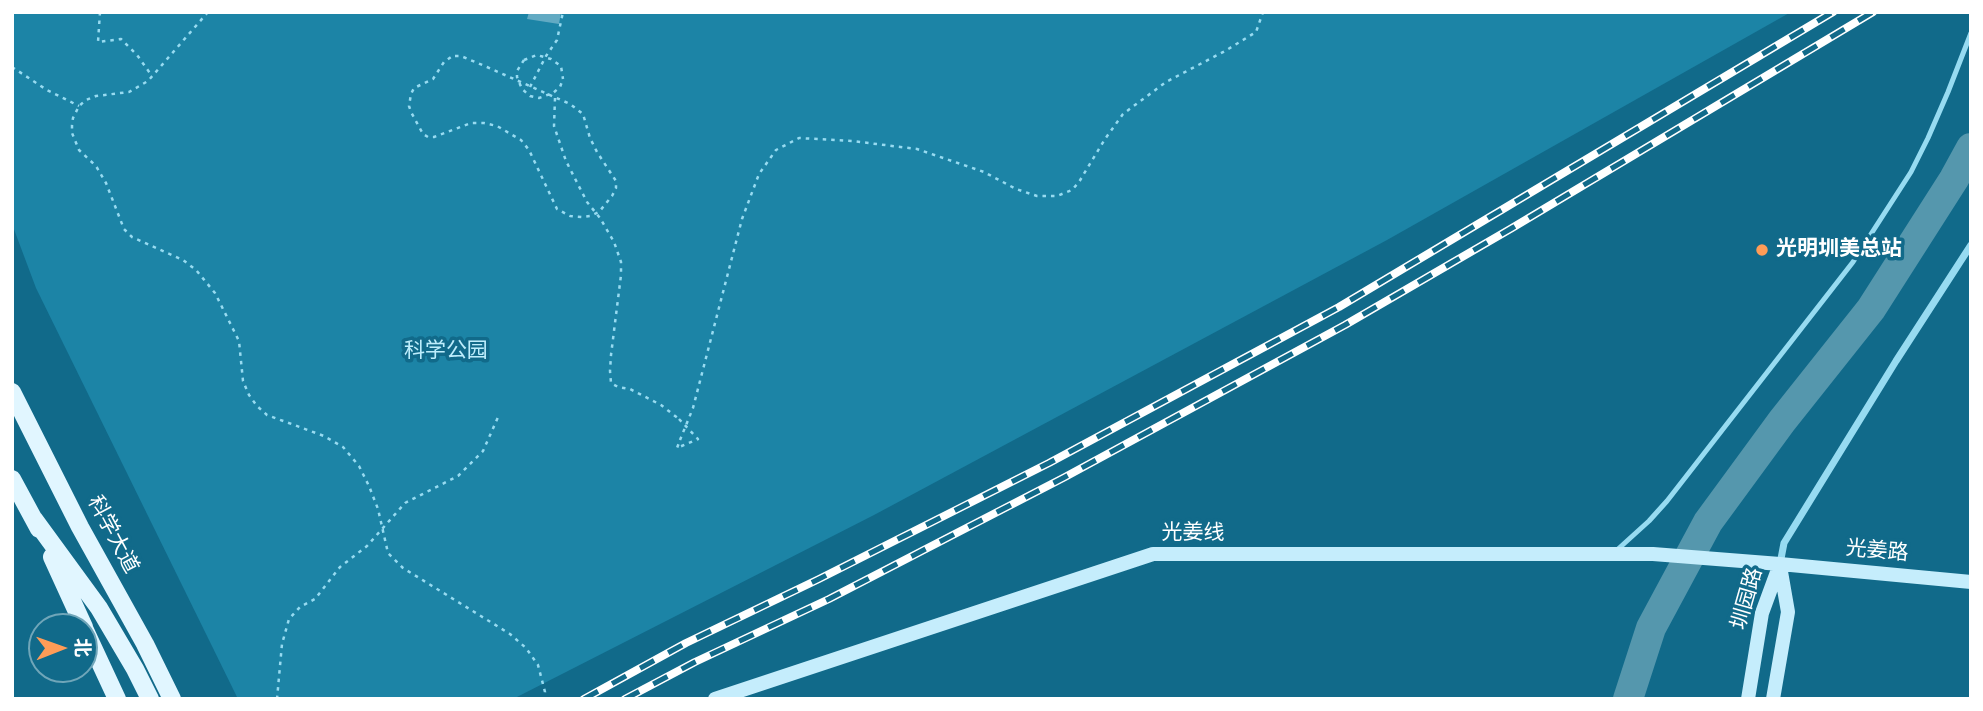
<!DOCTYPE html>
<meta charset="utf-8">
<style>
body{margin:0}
#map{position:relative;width:1983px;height:711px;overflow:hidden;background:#116a8a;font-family:Jost,"Noto Sans SC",sans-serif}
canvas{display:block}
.frame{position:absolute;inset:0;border:14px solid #fff;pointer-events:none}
.north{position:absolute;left:28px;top:613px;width:70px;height:70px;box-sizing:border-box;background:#116a8a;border:2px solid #70a6b9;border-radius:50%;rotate:89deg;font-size:19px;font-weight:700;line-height:28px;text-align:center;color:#fff}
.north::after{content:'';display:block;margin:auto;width:24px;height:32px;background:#ff9c57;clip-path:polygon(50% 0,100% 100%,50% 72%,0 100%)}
</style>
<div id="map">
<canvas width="1983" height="711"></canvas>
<div class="frame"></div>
<div class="north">北</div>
</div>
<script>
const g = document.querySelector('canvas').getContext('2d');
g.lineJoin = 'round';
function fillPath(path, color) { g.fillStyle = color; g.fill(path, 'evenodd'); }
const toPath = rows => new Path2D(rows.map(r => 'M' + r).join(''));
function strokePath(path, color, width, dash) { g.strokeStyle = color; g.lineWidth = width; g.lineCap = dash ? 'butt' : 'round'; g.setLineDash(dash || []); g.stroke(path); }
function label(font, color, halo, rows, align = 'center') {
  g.font = font + ' Jost,"Noto Sans SC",sans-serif'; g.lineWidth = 7; g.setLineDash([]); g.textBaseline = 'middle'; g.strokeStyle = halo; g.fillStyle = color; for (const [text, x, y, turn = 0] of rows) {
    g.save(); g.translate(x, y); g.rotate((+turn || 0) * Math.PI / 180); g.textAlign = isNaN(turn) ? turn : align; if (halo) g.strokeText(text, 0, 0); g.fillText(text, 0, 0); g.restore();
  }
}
fillPath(toPath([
 [12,12,1791,12,1387,240,874,515,513,699,238,699,36,288,12,224]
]), '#1c84a6');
strokePath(toPath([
 [1628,699,1651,628,1708,522,1782,421,1871,309,1954,179,1971,148]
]), '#5597ad', 30);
fillPath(toPath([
 [529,12,561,12,559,24,527,19]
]), '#62aac3');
strokePath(toPath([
 [100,12,98,42,121,39,137,55,152,76],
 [208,12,148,81,129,92,96,96,86,100,79,106,73,118,72,125,72,133,79,150,96,166,106,183,124,229,132,237,183,260,196,270,215,293,239,341,243,381,249,395,257,406,267,415,324,436,343,447,359,466,369,486,378,509,388,553,403,568,510,634,526,648,538,665,545,692,544,699],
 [524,60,537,55,551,59,561,66,563,79],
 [12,67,47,90,79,106],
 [530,87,546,56,557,40,563,12],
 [555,98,554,126,566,161,587,202,600,218,614,242,621,262,621,275,611,355,610,371,611,383,618,387,630,389,661,405,679,419],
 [680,440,693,408,742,219,759,174,776,150,799,138,852,141,917,149,984,172,1016,189,1037,196,1057,196,1072,190,1079,182,1105,139,1123,114,1166,82,1225,51,1256,32,1263,12],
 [277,699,282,644,289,619,300,607,315,599,340,567,367,546,405,503,458,476,483,451,499,415]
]), '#97dbf1', 2.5, [3.5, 5]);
strokePath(toPath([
 [1617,550,1649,521,1667,501,1853,262,1911,172,1928,138,1948,92,1971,33]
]), '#97dbf1', 5);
strokePath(toPath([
 [1780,564,1784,543,1896,361,1971,245]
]), '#97dbf1', 7);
strokePath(toPath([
 [715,699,1153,554,1653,554,1780,564,1971,582],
 [1748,699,1762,613,1780,564],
 [1773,699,1788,612,1780,566]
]), '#c5edfc', 14);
strokePath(toPath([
 [12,392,80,527,145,644,172,699],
 [12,479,39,529],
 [34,519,99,608,135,669,150,699],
 [52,557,84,627],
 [84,628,117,699]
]), '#e1f6ff', 18);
const rail = toPath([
 [584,699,686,643,819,579,1049,463,1339,307,1833,12],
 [625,699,695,662,829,599,1065,477,1345,325,1512,228,1873,12]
]);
strokePath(rail, '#fff', 8);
strokePath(rail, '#116a8a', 5, [16]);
strokePath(toPath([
 [455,56,461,56,487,67,570,104,583,114,590,138,597,152,616,181,616,188,612,196,599,212,590,216,582,217,570,216,557,209,529,150,521,140,497,126,484,123,471,123,434,137,428,137,423,134,411,112,409,106,411,94,414,88,433,79,444,62,451,57,455,56],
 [524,60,517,71,517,77,522,89,530,96,539,98,553,93,560,87,563,79],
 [679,419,698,439,677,448,680,440]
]), '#97dbf1', 2.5, [3.5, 5]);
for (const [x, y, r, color] of [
 [1762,250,7,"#ff9c57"]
]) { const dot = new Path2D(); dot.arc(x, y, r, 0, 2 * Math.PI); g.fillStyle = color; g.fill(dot); strokePath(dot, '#116a8a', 2.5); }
label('bold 21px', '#fff', '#116a8a', [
 ["光明圳美总站",1776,250]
], 'left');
label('21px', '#bdedfc', '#116a8a', [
 ["科学公园",446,352]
]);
label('21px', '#fff', '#116a8a', [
 ["光姜线",1193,534],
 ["科学大道",112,535,62],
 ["光姜路",1877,552,5],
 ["圳园路",1748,599,-74]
]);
</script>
